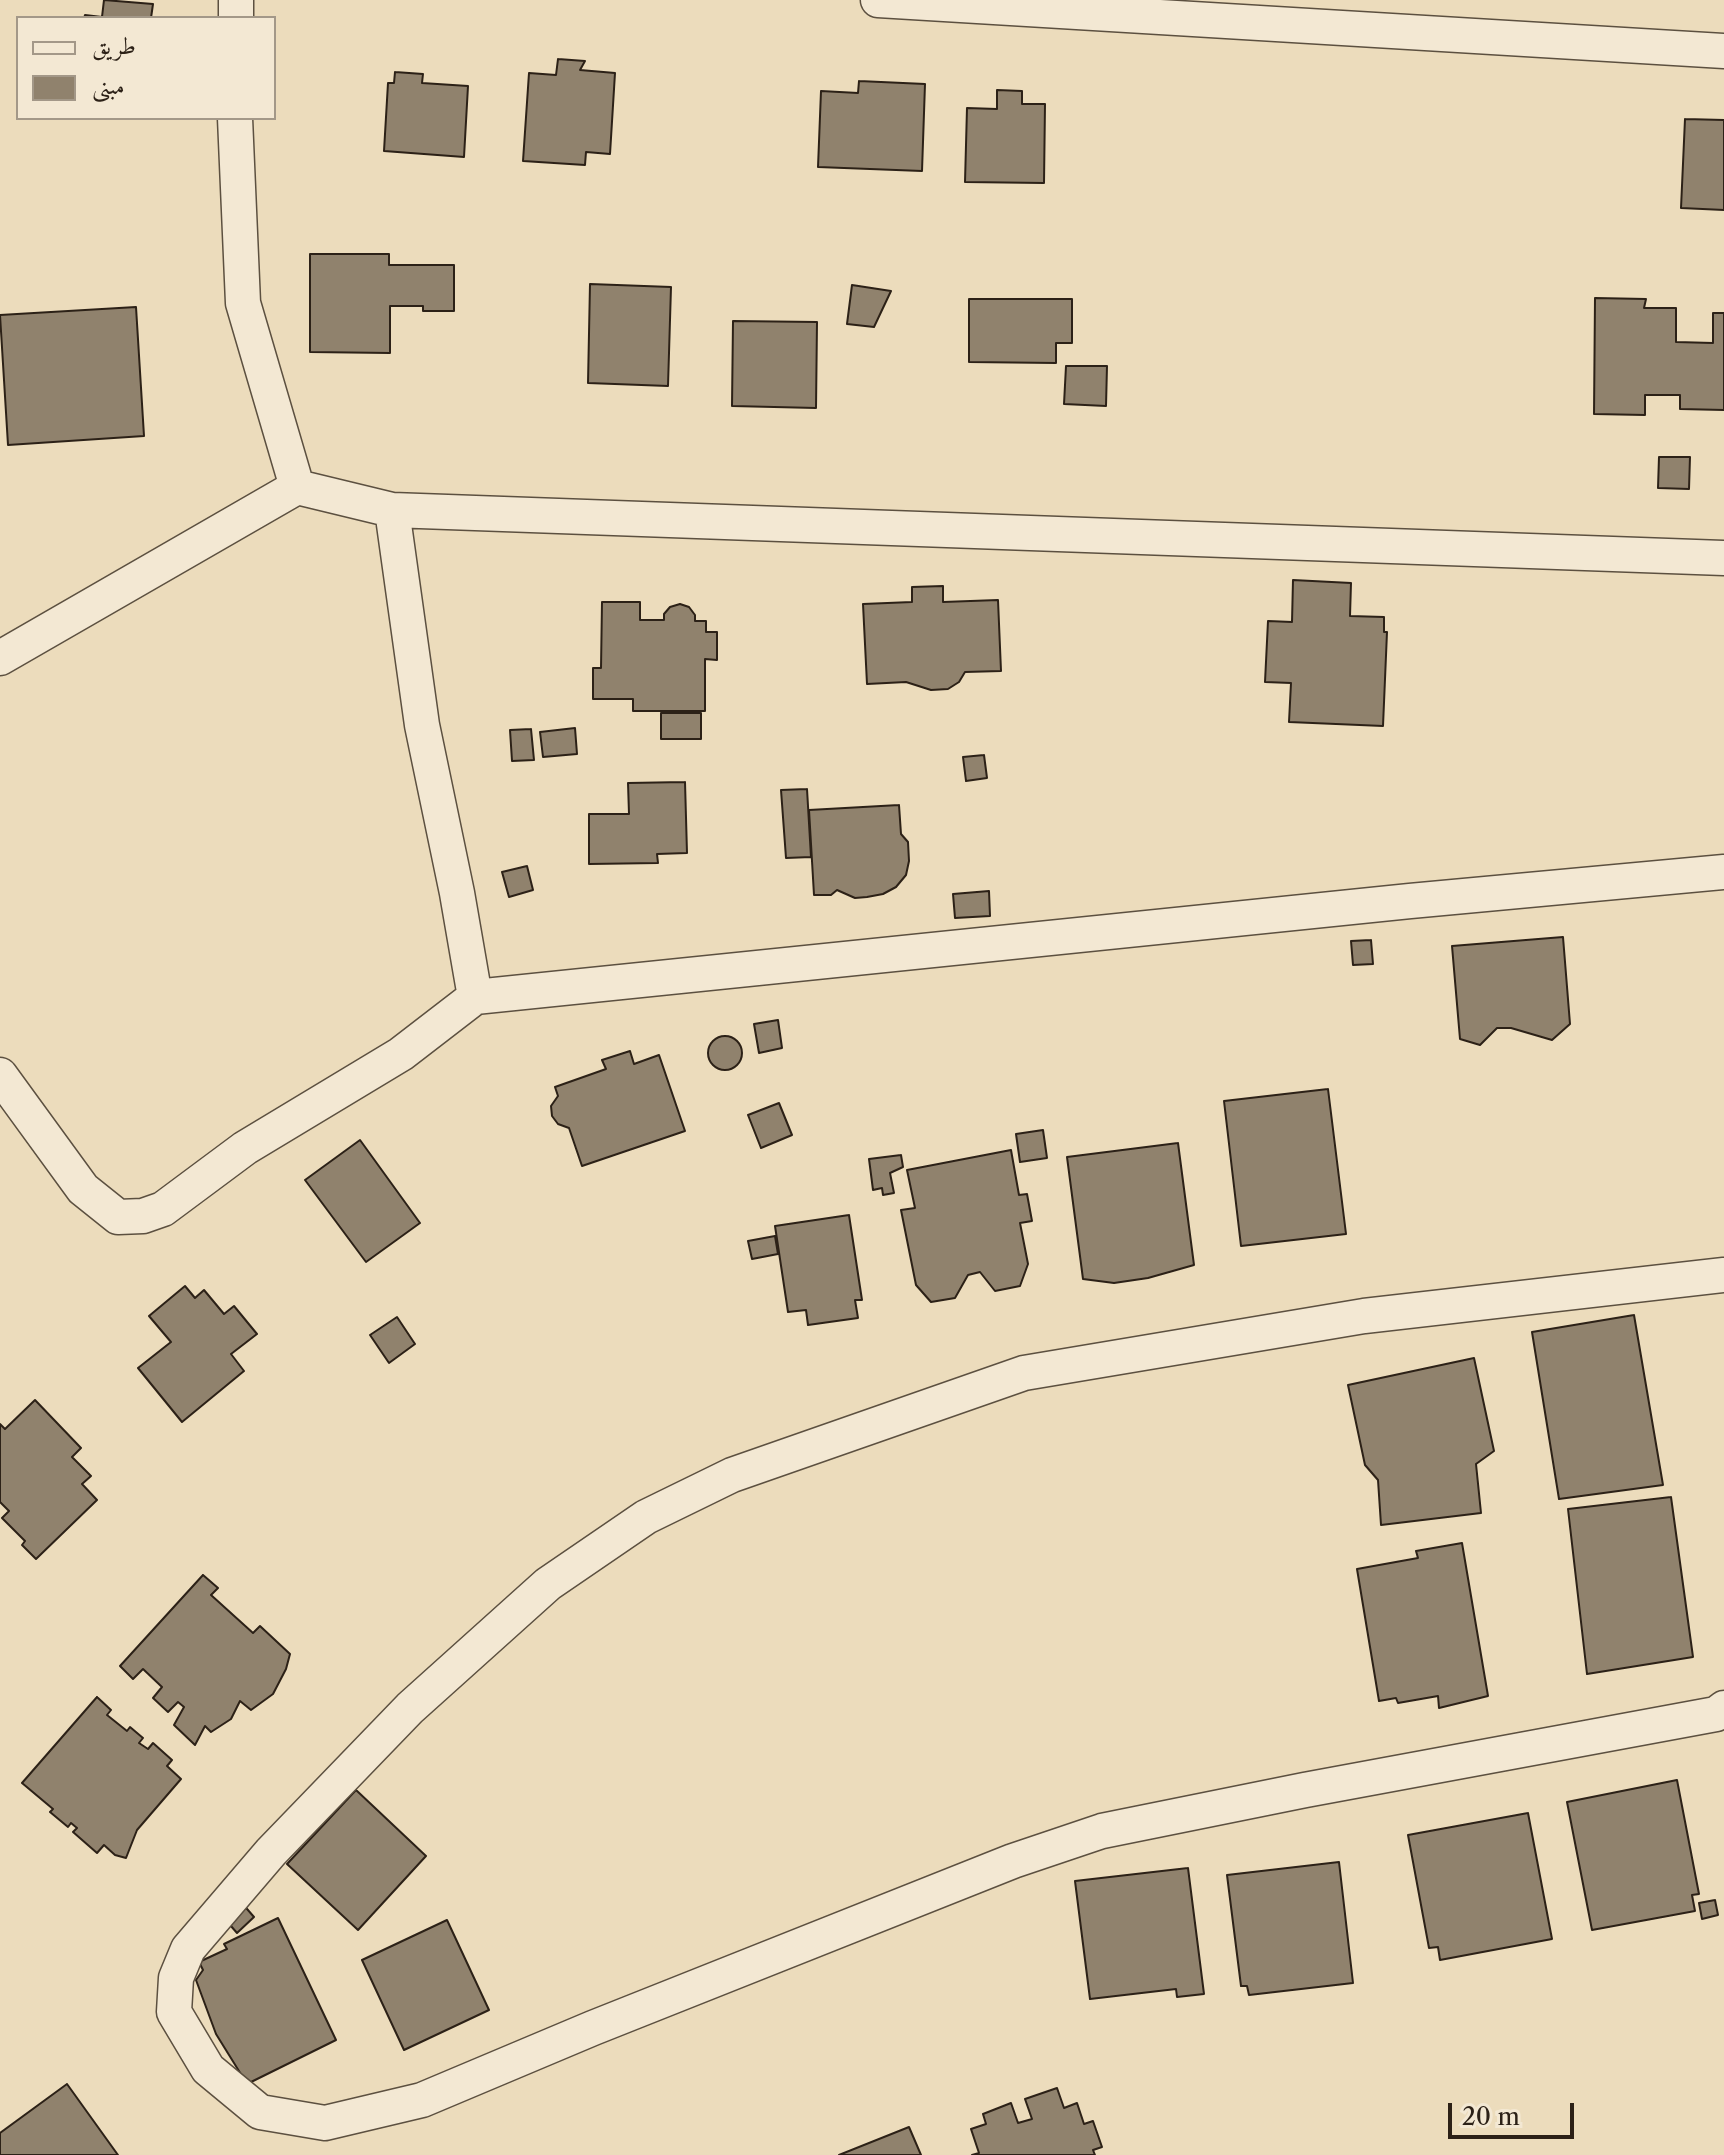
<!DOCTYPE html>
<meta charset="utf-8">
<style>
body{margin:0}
#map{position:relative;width:1724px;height:2155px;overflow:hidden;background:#ecdcbc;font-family:"Libre Caslon Text",Amiri,serif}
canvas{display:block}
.legend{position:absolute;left:16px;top:16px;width:260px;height:104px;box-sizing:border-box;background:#f3e8d3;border:2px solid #a39888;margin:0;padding:10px 14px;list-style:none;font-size:24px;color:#2c2117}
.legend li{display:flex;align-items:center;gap:16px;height:40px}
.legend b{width:40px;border:2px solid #a39888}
.scale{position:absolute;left:1448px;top:2103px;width:126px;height:36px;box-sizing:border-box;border:4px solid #2c2117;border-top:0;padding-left:10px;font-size:24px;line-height:28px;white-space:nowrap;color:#2c2117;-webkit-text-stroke:6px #f3e8d3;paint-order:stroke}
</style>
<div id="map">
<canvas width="1724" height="2155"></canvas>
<ul class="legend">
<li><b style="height:10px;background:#f3e8d3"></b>طريق</li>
<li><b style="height:22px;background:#90826d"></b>مبنى</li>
</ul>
<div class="scale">20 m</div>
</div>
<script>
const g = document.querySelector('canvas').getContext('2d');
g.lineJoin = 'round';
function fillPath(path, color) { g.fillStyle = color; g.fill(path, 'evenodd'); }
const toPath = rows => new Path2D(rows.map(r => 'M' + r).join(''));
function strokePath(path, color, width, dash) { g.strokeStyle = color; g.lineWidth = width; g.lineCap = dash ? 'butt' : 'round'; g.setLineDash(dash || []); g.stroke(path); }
const building = toPath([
 [104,0,153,4,151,18,84,18,85,15,102,17,104,0],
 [558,59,585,61,580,70,615,73,610,154,586,152,585,165,523,161,529,73,556,75,558,59],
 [395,72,423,74,422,83,468,86,464,157,384,151,388,83,394,83,395,72],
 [859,81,925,84,922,171,818,167,821,91,858,93,859,81],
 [997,90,1022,91,1022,104,1045,104,1044,183,965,182,967,108,997,109,997,90],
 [1685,119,1724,120,1724,210,1681,208,1685,119],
 [310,254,389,254,389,265,454,265,454,311,423,311,423,306,390,306,390,353,310,352,310,254],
 [590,284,671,287,668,386,588,383,590,284],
 [852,285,891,291,874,327,847,324,852,285],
 [1595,298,1646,299,1644,308,1676,308,1676,342,1713,343,1713,313,1724,313,1724,410,1680,409,1680,395,1645,395,1645,415,1594,414,1595,298],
 [969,299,1072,299,1072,343,1056,343,1056,363,969,362,969,299],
 [136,307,144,436,8,445,0,315,136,307],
 [733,321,817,322,816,408,732,406,733,321],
 [1066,366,1107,366,1106,406,1064,404,1066,366],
 [1659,457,1690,457,1689,489,1658,488,1659,457],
 [1293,580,1351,583,1350,616,1384,617,1384,632,1387,632,1383,726,1289,722,1291,683,1265,682,1268,621,1292,622,1293,580],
 [943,586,943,602,998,600,1001,671,965,672,959,682,948,689,931,690,906,682,867,684,863,604,912,602,912,587,943,586],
 [602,602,640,602,640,620,664,620,664,614,670,607,680,604,689,607,695,615,695,621,706,621,706,632,717,632,717,660,705,659,705,711,633,711,633,699,593,699,593,668,601,668,602,602],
 [661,713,701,713,701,739,661,739,661,713],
 [575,728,577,754,543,757,540,732,575,728],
 [531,729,534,760,512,761,510,730,531,729],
 [984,755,987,778,966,781,963,757,984,755],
 [685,782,687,853,657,854,658,863,589,864,589,814,629,814,628,783,685,782],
 [807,789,811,857,786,858,781,790,807,789],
 [899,805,901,834,908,842,909,861,906,875,896,887,883,894,867,897,855,898,837,890,831,895,814,895,809,810,899,805],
 [527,866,533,890,509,897,502,872,527,866],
 [989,891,990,916,955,918,953,894,989,891],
 [1563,937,1570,1024,1552,1040,1511,1028,1497,1028,1480,1045,1460,1039,1452,946,1563,937],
 [1371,940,1373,964,1353,965,1351,941,1371,940],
 [778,1020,782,1048,759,1053,754,1024,778,1020],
 '708 1053a17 17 0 1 1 34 0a17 17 0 1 1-34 0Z',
 [630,1051,634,1064,659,1055,685,1131,582,1166,569,1128,558,1124,552,1116,551,1106,558,1096,555,1087,606,1069,602,1060,630,1051],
 [1328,1089,1346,1234,1241,1246,1224,1101,1328,1089],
 [779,1103,792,1135,761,1148,748,1115,779,1103],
 [1043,1130,1047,1158,1020,1162,1016,1134,1043,1130],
 [360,1140,420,1223,366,1262,305,1180,360,1140],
 [1178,1143,1194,1265,1148,1278,1114,1283,1083,1279,1067,1157,1178,1143],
 [1011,1150,1019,1195,1027,1194,1032,1221,1020,1223,1028,1264,1020,1286,995,1291,980,1272,968,1275,955,1298,931,1302,916,1285,901,1210,915,1208,907,1170,1011,1150],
 [901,1155,903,1167,890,1173,894,1193,883,1195,882,1188,873,1190,869,1159,901,1155],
 [849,1215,862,1300,855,1300,858,1318,808,1325,806,1310,788,1312,775,1226,849,1215],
 [775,1236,778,1254,752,1259,748,1241,775,1236],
 [185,1286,195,1298,204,1290,224,1314,234,1306,257,1334,231,1354,244,1371,182,1422,138,1368,171,1342,149,1316,185,1286],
 [1634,1315,1663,1485,1559,1499,1532,1332,1634,1315],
 [397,1317,415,1344,389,1363,370,1335,397,1317],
 [1474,1358,1494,1451,1476,1464,1481,1513,1381,1525,1378,1480,1365,1465,1348,1385,1474,1358],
 [35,1400,81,1448,72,1457,91,1476,82,1484,97,1500,36,1559,22,1545,25,1541,2,1518,9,1511,0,1502,0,1424,5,1429,35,1400],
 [1671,1497,1693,1657,1587,1674,1568,1509,1671,1497],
 [1462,1543,1488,1696,1439,1708,1438,1696,1398,1703,1396,1698,1379,1701,1357,1569,1418,1558,1416,1551,1462,1543],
 [203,1575,218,1588,211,1595,253,1633,260,1626,290,1654,286,1669,273,1694,251,1710,240,1701,231,1719,211,1732,205,1726,195,1745,174,1725,184,1707,178,1702,168,1712,153,1698,162,1687,143,1669,133,1679,120,1666,203,1575],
 [97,1697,111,1710,107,1715,127,1731,130,1727,143,1738,139,1743,148,1749,153,1743,172,1760,167,1766,181,1779,137,1830,126,1858,115,1855,104,1845,97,1853,73,1832,77,1828,71,1823,68,1827,50,1812,53,1809,22,1783,97,1697],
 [1677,1780,1699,1894,1692,1895,1695,1911,1592,1930,1567,1802,1677,1780],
 [356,1790,426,1856,358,1930,287,1864,356,1790],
 [1528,1813,1552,1939,1440,1960,1438,1947,1429,1948,1408,1835,1528,1813],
 [1339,1862,1353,1983,1249,1995,1247,1986,1241,1986,1227,1875,1339,1862],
 [1188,1868,1204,1994,1177,1997,1176,1989,1090,1999,1075,1881,1188,1868],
 [1715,1900,1718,1915,1702,1919,1699,1903,1715,1900],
 [241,1902,254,1917,237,1933,224,1918,241,1902],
 [278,1918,336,2040,247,2084,216,2034,196,1980,203,1970,199,1962,227,1949,224,1944,278,1918],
 [447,1920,489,2010,404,2050,362,1960,447,1920],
 [67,2084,118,2155,0,2155,0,2133,67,2084],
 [1057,2088,1064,2108,1077,2103,1084,2124,1093,2121,1102,2147,1093,2150,1095,2155,972,2155,979,2153,971,2129,986,2124,983,2114,1011,2103,1018,2123,1032,2119,1025,2099,1057,2088],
 [909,2127,921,2155,839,2155,909,2127]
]);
fillPath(building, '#90826d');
strokePath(building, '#2c2117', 2);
const street = toPath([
 [878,0,1724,51],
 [236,18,236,0],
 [235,118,243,303,297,487],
 [392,510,422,725,457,893,475,997,1410,901,1724,872],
 [0,658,297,487,392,510,1724,558],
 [0,1075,83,1189,118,1217,143,1216,163,1209,245,1148,401,1054,475,997],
 [1724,1275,1364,1316,1024,1373,732,1475,646,1517,548,1584,410,1708,271,1852,188,1949,176,1978,174,2012,208,2069,260,2112,325,2123,422,2100,593,2028,1013,1861,1102,1831,1305,1790,1716,1714,1724,1708]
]);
strokePath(street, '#5c5040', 37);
strokePath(street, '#f3e8d3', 34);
</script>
